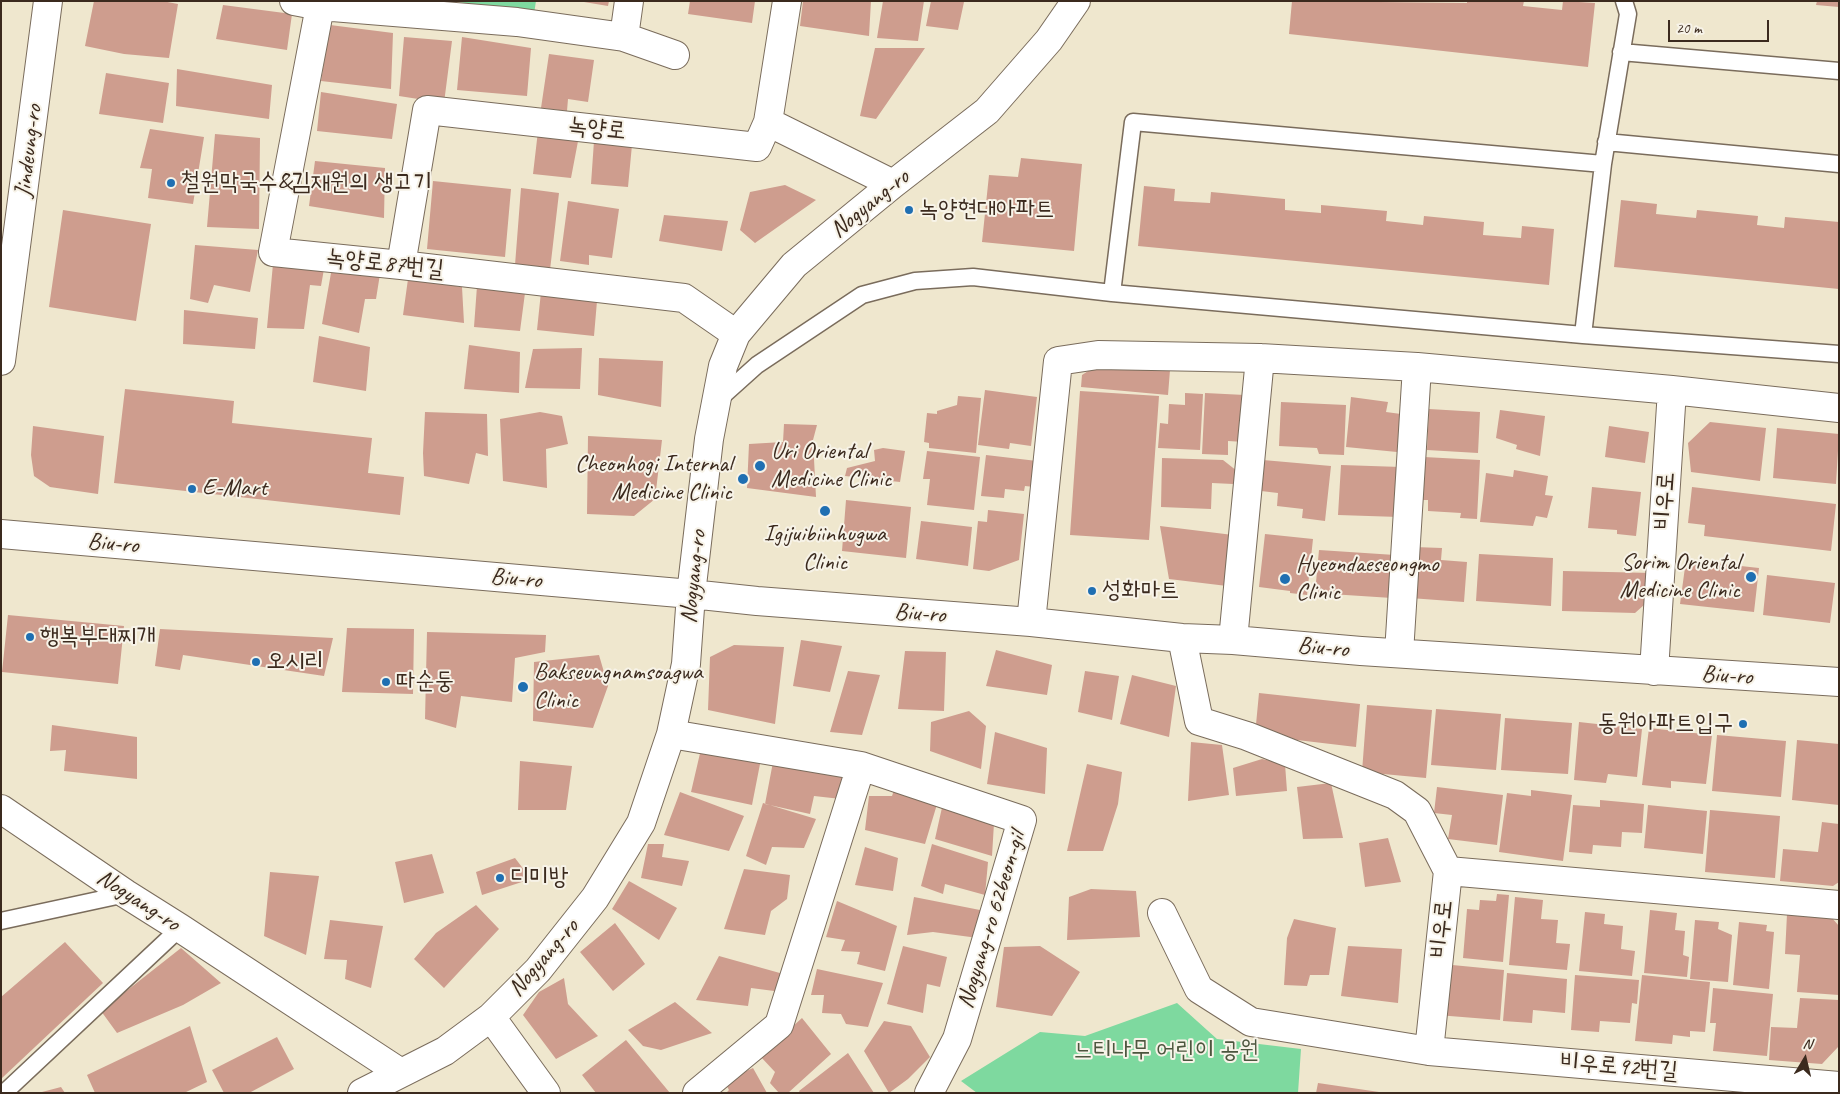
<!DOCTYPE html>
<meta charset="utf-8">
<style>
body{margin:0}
#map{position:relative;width:1840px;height:1094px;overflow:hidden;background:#efe7ce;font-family:Caveat,sans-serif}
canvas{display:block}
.frame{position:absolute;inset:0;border:2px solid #3b2a1e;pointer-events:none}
.north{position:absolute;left:1780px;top:1034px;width:50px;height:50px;-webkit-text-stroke:4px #f7f3e8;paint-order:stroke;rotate:9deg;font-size:14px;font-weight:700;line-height:20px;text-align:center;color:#3b2a1e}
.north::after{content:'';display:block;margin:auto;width:18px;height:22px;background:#3b2a1e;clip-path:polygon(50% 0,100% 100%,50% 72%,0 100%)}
.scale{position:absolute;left:1668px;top:20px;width:101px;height:22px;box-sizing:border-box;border:2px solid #3b2a1e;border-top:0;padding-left:6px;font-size:15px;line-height:18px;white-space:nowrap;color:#3b2a1e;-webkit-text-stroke:4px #f7f3e8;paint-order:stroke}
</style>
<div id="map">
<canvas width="1840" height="1094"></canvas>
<div class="frame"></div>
<div class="north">N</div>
<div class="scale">20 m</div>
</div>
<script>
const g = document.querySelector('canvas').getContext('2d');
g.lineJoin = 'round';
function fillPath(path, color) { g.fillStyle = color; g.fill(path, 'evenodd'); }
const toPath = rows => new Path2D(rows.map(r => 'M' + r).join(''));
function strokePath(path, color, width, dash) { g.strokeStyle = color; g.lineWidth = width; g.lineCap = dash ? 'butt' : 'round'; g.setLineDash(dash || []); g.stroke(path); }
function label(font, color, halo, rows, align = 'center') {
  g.font = font + ' Caveat,"Poor Story",sans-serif'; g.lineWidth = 4; g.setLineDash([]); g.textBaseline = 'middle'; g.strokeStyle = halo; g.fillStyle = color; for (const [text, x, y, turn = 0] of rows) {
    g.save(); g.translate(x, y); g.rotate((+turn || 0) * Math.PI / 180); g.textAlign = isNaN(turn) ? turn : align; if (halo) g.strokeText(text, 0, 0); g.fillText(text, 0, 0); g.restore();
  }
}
fillPath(toPath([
 [452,1,536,1,534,14],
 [1177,1003,1217,1039,1301,1049,1298,1093,977,1093,961,1081,1040,1032,1085,1036]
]), '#7ed99f');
fillPath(toPath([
 [94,1,162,1,178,4,169,58,124,54,85,46],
 [578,1,609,1,608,6],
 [690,1,755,1,752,23,688,14],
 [803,1,871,1,869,36,800,26],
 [883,1,924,1,918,41,877,38],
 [931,1,964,2,958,30,926,26],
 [1292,1,1467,3,1467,1,1524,1,1523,6,1562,10,1563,1,1595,3,1588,67,1289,34],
 [1817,1,1839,1,1839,7,1816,5],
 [223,5,292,14,287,50,216,39],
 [330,25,393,33,391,89,321,81],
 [404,37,452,41,444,103,399,96],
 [462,37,531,48,527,96,457,90],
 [875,48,925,48,876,119,860,116],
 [549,54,594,60,588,102,568,99,567,111,541,108],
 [177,69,272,85,269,119,176,106],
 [106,73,169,83,163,123,99,114],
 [321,92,397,104,392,139,317,131],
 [150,129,204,137,193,204,148,198,152,169,140,168],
 [538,131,579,136,571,178,533,174],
 [215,134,260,138,259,229,207,227],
 [594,141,632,145,628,187,591,184],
 [1021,158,1082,164,1074,251,982,242,989,175,1018,177],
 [315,161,385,168,384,218,309,206],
 [433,181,511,189,505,257,427,249],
 [785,185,816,200,755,243,740,230,750,192],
 [1144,186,1175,189,1174,201,1210,203,1211,192,1285,199,1285,210,1321,213,1321,205,1387,211,1386,221,1423,225,1424,216,1484,222,1483,235,1521,238,1522,226,1554,229,1549,285,1138,246],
 [521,188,559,193,550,270,515,265],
 [1621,200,1657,204,1656,214,1696,218,1697,210,1758,216,1757,225,1784,228,1785,217,1839,222,1839,289,1614,267],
 [568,201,619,209,612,258,589,255,589,265,560,261],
 [63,210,151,224,136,321,49,307],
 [664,215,728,221,722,251,659,241],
 [195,245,258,250,250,292,214,285,208,303,190,299],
 [273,264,324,269,321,286,310,285,304,329,267,328],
 [331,273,380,274,376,299,365,299,359,333,322,324],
 [408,279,462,287,464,323,403,315],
 [477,286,525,293,520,331,474,327],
 [541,292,597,301,594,336,537,330],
 [184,310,258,318,255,349,183,344],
 [319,336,370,347,366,391,313,382],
 [469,345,520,352,519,393,464,389],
 [582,348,580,389,525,388,533,349],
 [599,358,663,361,661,407,598,395],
 [1099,364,1170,370,1168,395,1081,387,1082,375],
 [125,389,234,401,232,423,372,438,368,473,404,477,400,515,114,483],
 [985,390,1037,397,1031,446,1010,443,1009,449,978,445],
 [1080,391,1159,396,1149,540,1070,535],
 [1185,393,1203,394,1200,450,1158,448,1160,423,1168,424,1169,404,1185,405],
 [1205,393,1245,395,1244,442,1228,441,1228,455,1202,454],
 [958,396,981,398,976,453,929,448,929,443,924,442,927,413,937,414,937,411,957,405],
 [1351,397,1388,402,1386,412,1401,414,1397,452,1346,447],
 [1281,402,1346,405,1344,455,1319,454,1317,448,1279,446],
 [1429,409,1480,412,1478,453,1427,450],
 [1500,410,1545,416,1540,456,1516,449,1517,445,1496,438],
 [425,412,487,414,488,456,476,453,469,484,424,476,423,453],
 [540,412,562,416,568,444,546,449,547,488,503,481,500,419],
 [1710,422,1766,428,1760,481,1691,472,1688,443],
 [784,424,817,425,813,440,816,497,747,488,749,444,783,442],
 [33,426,104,436,98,494,50,487,34,476,31,455],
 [1609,426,1649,432,1645,463,1605,457],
 [1777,428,1839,434,1836,484,1773,478],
 [588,436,662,440,655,499,634,516,587,514],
 [883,448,905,451,900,482,845,476,847,468,875,461,874,450],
 [927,451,980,457,974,510,927,505,930,479,923,479],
 [986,455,1037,461,1034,487,1025,486,1024,491,1005,489,1004,498,981,496],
 [1424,457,1480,460,1477,519,1460,518,1461,513,1428,511,1428,500,1422,500],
 [1162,458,1223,460,1237,471,1233,484,1212,483,1211,509,1161,507],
 [1263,460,1331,466,1325,521,1302,518,1303,509,1277,506,1278,493,1261,491],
 [1341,465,1401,467,1399,517,1338,515],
 [1514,470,1548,476,1545,495,1553,496,1547,518,1536,516,1533,526,1480,522,1486,473,1513,477],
 [1592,487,1641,492,1636,536,1617,534,1617,530,1588,528],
 [1692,487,1836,504,1831,551,1704,536,1705,525,1688,523],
 [846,500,911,507,906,558,842,551],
 [988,510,1024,514,1019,560,989,571,973,569,978,521,987,522],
 [921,521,972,527,968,566,916,559],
 [1160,526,1233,535,1227,586,1169,579],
 [1265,534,1313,539,1307,595,1290,593,1290,591,1259,587],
 [1414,547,1442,548,1441,560,1467,562,1464,602,1410,598],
 [1319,550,1395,555,1392,598,1315,593],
 [1479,554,1553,558,1551,606,1476,601],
 [1686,560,1759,568,1754,612,1680,604],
 [1563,571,1653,573,1653,597,1635,613,1562,611],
 [1767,575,1835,583,1830,623,1763,615],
 [8,615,124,626,118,684,2,672],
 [347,628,414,629,413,694,342,692],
 [160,629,333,638,324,676,183,655,180,670,155,666],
 [427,632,546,635,545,652,515,658,512,702,461,696,456,728,425,719],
 [801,640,842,646,830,692,793,686],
 [734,645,784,647,775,724,708,710,710,657],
 [996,650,1052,665,1047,695,986,686],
 [905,651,946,652,944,711,898,709],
 [599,655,608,686,593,728,533,721,534,662],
 [848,671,880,675,862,735,830,732],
 [1085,671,1119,676,1112,720,1078,712],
 [1132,675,1176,686,1169,737,1120,724],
 [1259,693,1360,704,1356,747,1255,735],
 [1367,705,1432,710,1426,778,1362,772],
 [1436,709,1501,714,1496,770,1431,765],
 [969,711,986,726,981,769,930,751,931,722],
 [1505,718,1572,723,1568,774,1501,770],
 [1579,722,1642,729,1637,777,1608,774,1606,783,1574,780],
 [52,725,137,737,137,779,64,771,66,750,50,751],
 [1649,728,1712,735,1706,784,1671,781,1671,788,1642,785],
 [995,732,1047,748,1045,794,987,784],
 [1717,735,1786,741,1781,797,1712,791],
 [1797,740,1839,744,1839,805,1792,800],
 [1191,742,1222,745,1229,795,1188,801],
 [701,749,760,764,752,805,691,792],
 [1262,759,1285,764,1287,791,1236,796,1233,768],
 [520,761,572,766,566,810,518,810],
 [773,762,846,771,841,799,814,796,810,814,765,804],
 [1087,764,1122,772,1118,804,1103,851,1067,851],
 [1331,783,1343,838,1303,839,1297,787],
 [896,784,938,801,925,844,865,830,869,796,892,796],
 [1437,787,1503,795,1497,845,1448,839,1452,815,1434,813],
 [1531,790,1572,795,1563,861,1499,852,1507,793,1531,796],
 [680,792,744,816,729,851,664,835],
 [1600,800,1644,804,1642,833,1622,832,1621,847,1593,845,1592,854,1569,852,1573,805,1600,807],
 [763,803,816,819,804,848,772,847,766,865,746,856],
 [943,803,994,823,992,856,935,839],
 [1648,805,1707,811,1703,854,1644,848],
 [1710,810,1780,816,1775,878,1705,872],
 [1822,822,1839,824,1839,882,1833,886,1780,881,1783,849,1818,852],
 [1388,838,1401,882,1365,887,1359,843],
 [648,844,664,844,662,857,689,861,682,886,641,878],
 [932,844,988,862,985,895,945,884,943,894,921,886],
 [865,847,898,858,893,891,855,885],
 [432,854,444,893,404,903,395,862],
 [515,858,531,879,482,895,476,872],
 [744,869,790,875,787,899,771,911,765,935,724,929],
 [270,872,319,876,306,955,264,936],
 [629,881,677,908,659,940,612,909],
 [1091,889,1136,891,1140,937,1067,940,1069,897],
 [1497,894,1509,895,1503,962,1463,958,1467,909,1479,910,1480,900,1496,901],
 [914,897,980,910,978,938,933,932,907,935],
 [1515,897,1543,900,1541,919,1558,920,1556,943,1570,944,1567,970,1509,965],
 [837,901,897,926,885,971,857,964,860,952,841,951,845,940,826,937],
 [476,905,499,929,444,988,414,959,436,933],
 [1650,910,1677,913,1675,930,1685,931,1683,955,1689,957,1687,977,1644,973],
 [1585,912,1605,914,1604,924,1623,926,1621,949,1635,951,1632,976,1579,971],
 [1787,914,1832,918,1839,926,1839,995,1797,992,1800,955,1785,954],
 [1294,919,1336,928,1329,975,1310,975,1307,986,1284,985,1287,938],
 [330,920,383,926,371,988,345,979,347,960,324,959],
 [1695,920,1719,922,1718,929,1732,935,1728,982,1690,979],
 [1739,922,1767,925,1766,931,1774,932,1769,989,1733,985],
 [615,923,645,964,613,991,580,952],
 [65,942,103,983,1,1079,1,997],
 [903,946,947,957,940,987,927,984,923,1013,887,1004],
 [1040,946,1080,972,1052,1016,996,1007,1004,947],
 [1348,946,1402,949,1398,1003,1341,996],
 [181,948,221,983,183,1005,117,1033,101,1011],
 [719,956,787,975,782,992,751,988,748,1006,696,1000],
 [1442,964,1504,970,1500,1020,1437,1015],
 [817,969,883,983,868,1027,846,1024,841,1014,822,1013,824,995,811,995],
 [1507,973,1567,979,1565,1013,1533,1010,1532,1023,1503,1021],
 [1575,975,1639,980,1637,1004,1632,1003,1630,1023,1600,1021,1599,1032,1571,1030],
 [1642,975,1710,982,1705,1032,1690,1031,1690,1037,1673,1035,1672,1044,1635,1041],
 [564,978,568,1004,598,1036,556,1059,523,1015,539,992],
 [1713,988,1773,994,1767,1056,1713,1051,1716,1023,1710,1023],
 [1800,998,1839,1000,1839,1046,1822,1064,1769,1060,1771,1027,1797,1028],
 [675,1002,712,1033,661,1050,643,1046,628,1030],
 [802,1018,831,1054,788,1093,779,1093,770,1083,775,1072,760,1056],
 [884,1021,911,1026,930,1057,908,1079,889,1093,864,1051],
 [190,1026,207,1082,184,1093,95,1093,87,1075],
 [277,1037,294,1069,249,1093,224,1093,212,1070],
 [626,1040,670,1093,596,1093,582,1075],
 [848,1053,874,1093,800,1093,799,1091],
 [753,1068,767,1093,726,1093,729,1090,724,1081],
 [1318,1083,1379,1092,1379,1093,1316,1093],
 [61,1087,65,1093,43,1093,42,1092]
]), '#ce9d8e');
const service = toPath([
 [1621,52,1839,71],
 [1606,142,1839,164],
 [1112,293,1133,122,1603,164],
 [1583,335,1603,164,1628,14,1624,1],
 [718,400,757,365,862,295,915,281,973,277,1112,293,1583,335,1839,354],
 [1,921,126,894],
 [4,1093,180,928]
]);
const minor = toPath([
 [294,1,320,6,517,22,624,37,675,55],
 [321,1,273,252,401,265,684,298,736,334],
 [624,37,629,1],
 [768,122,787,1],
 [401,265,427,110,757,147,768,122,893,184],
 [1,361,48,1],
 [1,534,691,594,757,601,1031,622,1182,638,1233,640,1361,651,1839,682],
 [1031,622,1058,361,1098,355,1260,358,1417,367,1672,390,1839,408],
 [1182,638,1199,721,1247,736,1395,795,1417,811,1448,871,1429,1051],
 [1233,640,1260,358],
 [1399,653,1417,367],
 [1654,671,1672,390],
 [671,734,861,766,1022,820,957,1039,929,1093],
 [1,809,126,894,180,928,401,1073],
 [1448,871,1839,905],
 [1162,913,1199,989,1251,1022,1429,1051,1839,1086],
 [491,1017,546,1093],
 [362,1093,445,1051,491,1017,538,970,595,898,641,823,671,734,686,664,691,594,709,439,723,366,736,334,794,265,893,184,987,111,1049,40,1076,1],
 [697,1093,779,1025,861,766]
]);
strokePath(service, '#7a6c5c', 19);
strokePath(minor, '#7a6c5c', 30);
strokePath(service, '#fff', 16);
strokePath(minor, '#fff', 28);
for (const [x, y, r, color] of [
 [171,183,5,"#1f6fb2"],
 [909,210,5,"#1f6fb2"],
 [760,466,6,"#1f6fb2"],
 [743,479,6,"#1f6fb2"],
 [192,489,5,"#1f6fb2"],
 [825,511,6,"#1f6fb2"],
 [1751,577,6,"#1f6fb2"],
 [1285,579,6,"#1f6fb2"],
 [1092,591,5,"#1f6fb2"],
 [30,637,5,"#1f6fb2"],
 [256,662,5,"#1f6fb2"],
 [386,682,5,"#1f6fb2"],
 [523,687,6,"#1f6fb2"],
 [1743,724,5,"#1f6fb2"],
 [500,878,5,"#1f6fb2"]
]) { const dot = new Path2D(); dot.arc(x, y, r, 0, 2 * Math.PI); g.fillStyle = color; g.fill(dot); strokePath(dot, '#f7f3e8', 2); }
label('24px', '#3b2a1e', '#f7f3e8', [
 ["녹양로",597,129,6],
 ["Jindeung-ro",29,151,-83],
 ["Nogyang-ro",870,204,-39],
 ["녹양로87번길",385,264,6],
 ["비우로",1665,501,-86],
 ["Biu-ro",113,544,5],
 ["Nogyang-ro",694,577,-84],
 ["Biu-ro",516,579,5],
 ["Biu-ro",920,614,4],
 ["Biu-ro",1323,648,5],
 ["Biu-ro",1727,676,4],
 ["Nogyang-ro",138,901,33],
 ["Nogyang-ro 62beon-gil",992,920,-73],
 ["비우로",1442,929,-84],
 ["Nogyang-ro",544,958,-49],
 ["비우로92번길",1619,1067,5]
]);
label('24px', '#3b2a1e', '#f7f3e8', [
 ["철원막국수&김재원의 생고기",181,183],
 ["녹양현대아파트",919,210],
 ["Uri Oriental",771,452],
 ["Medicine Clinic",771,480],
 ["Cheonhogi Internal",732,465,"right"],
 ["Medicine Clinic",732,493,"right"],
 ["E-Mart",202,489],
 ["Igijuibiinhugwa",825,535,"center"],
 ["Clinic",825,563,"center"],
 ["Sorim Oriental",1740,563,"right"],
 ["Medicine Clinic",1740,591,"right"],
 ["Hyeondaeseongmo",1296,565],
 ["Clinic",1296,593],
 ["성화마트",1102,591],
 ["행복부대찌개",40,637],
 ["오시리",266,662],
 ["Bakseungnamsoagwa",534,673],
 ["Clinic",534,701],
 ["따순둥",396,682],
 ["동원아파트입구",1733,724,"right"],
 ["디미방",510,878]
], 'left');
label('24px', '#4c563e', '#f7f3e8', [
 ["느티나무 어린이 공원",1166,1051]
]);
</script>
